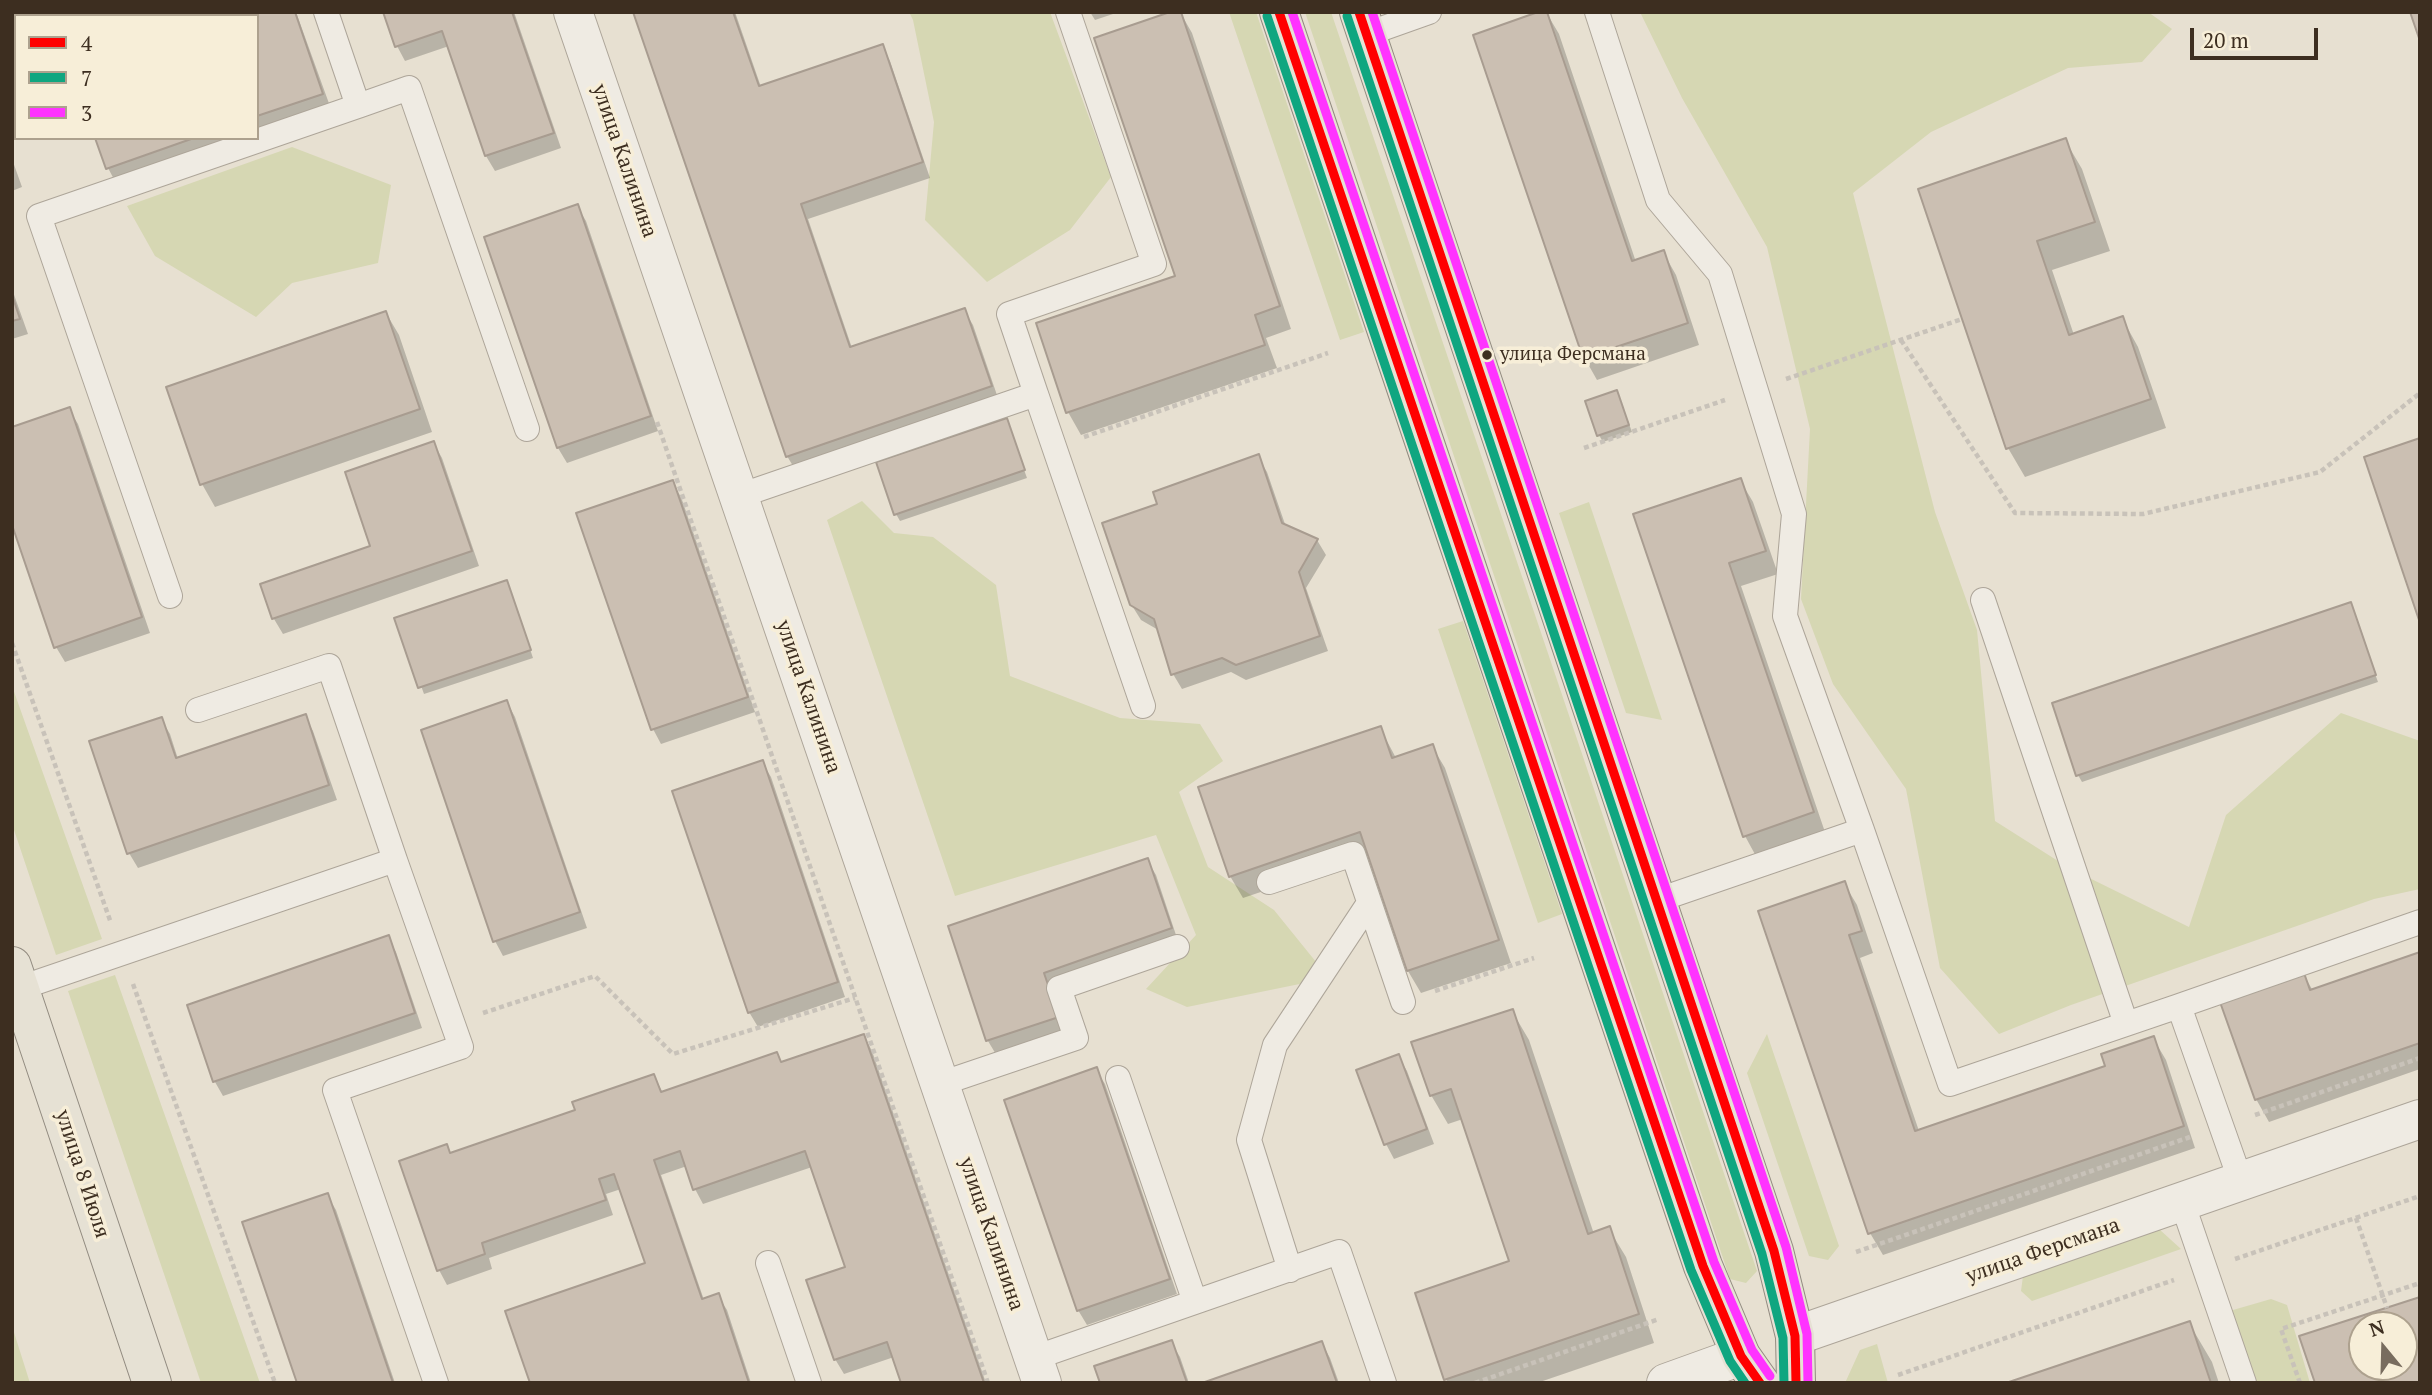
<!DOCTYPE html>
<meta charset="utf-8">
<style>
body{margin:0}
#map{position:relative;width:2432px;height:1395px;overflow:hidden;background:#e7e0d1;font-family:"PT Serif",serif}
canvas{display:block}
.frame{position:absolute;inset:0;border:14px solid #3d2e20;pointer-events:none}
.legend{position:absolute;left:14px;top:14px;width:245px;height:126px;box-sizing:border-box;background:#f7eed8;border:2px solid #ada18e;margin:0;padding:9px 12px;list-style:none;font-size:21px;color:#3d2e20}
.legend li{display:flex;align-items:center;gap:14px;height:35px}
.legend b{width:35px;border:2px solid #ada18e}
.north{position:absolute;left:2348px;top:1311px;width:70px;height:70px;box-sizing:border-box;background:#f7eed8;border:2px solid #ada18e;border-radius:50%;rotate:341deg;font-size:19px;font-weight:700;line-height:28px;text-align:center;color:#3d2e20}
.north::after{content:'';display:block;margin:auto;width:24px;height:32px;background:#786c5e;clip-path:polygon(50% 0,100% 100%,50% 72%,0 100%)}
.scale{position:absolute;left:2190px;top:28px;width:128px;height:32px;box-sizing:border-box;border:4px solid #3d2e20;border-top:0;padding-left:9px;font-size:21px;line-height:24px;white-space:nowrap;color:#3d2e20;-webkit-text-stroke:5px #f7eed8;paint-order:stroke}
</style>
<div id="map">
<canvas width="2432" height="1395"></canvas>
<div class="frame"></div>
<ul class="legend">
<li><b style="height:9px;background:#f00"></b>4</li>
<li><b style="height:9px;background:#0fa680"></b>7</li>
<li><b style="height:9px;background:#f3f"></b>3</li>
</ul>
<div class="north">N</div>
<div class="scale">20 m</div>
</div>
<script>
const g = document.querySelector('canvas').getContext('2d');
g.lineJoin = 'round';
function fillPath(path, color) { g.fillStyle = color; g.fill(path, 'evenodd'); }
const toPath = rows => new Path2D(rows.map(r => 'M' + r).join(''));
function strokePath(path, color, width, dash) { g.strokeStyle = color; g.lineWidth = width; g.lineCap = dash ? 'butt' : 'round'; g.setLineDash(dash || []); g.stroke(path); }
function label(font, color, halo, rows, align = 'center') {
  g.font = font + ' "PT Serif",serif'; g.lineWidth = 7; g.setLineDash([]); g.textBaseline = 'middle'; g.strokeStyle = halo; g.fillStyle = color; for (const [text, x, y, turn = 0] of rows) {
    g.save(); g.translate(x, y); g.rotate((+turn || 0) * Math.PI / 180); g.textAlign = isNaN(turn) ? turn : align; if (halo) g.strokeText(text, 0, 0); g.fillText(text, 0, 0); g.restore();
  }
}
fillPath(toPath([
 [909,12,1050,12,1111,177,1070,230,987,282,925,220,934,122,913,20],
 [1229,12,1256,12,1364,332,1340,340],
 [1305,12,1331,12,1757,1271,1746,1283,1730,1279],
 [1640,12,2148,12,2172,29,2142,62,2068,68,1931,132,1853,193,1935,512,1977,630,1995,821,2069,868,2189,927,2226,815,2341,713,2420,741,2420,889,2374,899,2071,1005,1999,1034,1940,968,1906,789,1833,684,1801,599,1810,429,1767,247,1682,98],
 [292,147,391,185,378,263,292,283,256,317,155,256,127,206],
 [862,501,894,533,933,537,996,585,1010,676,1120,718,1200,724,1223,761,1179,792,1208,867,1274,910,1329,978,1187,1007,1146,989,1196,935,1156,835,955,896,827,520],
 [1589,502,1662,720,1626,713,1559,513],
 [1463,621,1562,914,1538,923,1438,629],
 [12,686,102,939,56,955,12,824],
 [115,975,260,1383,201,1383,68,991],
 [1767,1034,1839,1246,1828,1260,1809,1256,1747,1073],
 [2159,1229,2181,1249,2032,1301,2021,1291,2023,1276],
 [2271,1299,2287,1305,2310,1383,2232,1383,2218,1325,2233,1310],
 [12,1326,30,1383,12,1383],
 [1877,1344,1888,1383,1845,1383,1860,1350]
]), '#d6d7b3');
fillPath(toPath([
 [263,12,296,12,331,109,257,134,257,16],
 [385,12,514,12,561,148,495,171,486,156,449,46,405,61,397,46],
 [635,12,735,12,761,87,882,46,890,61,930,178,808,219,852,348,964,310,973,325,999,401,796,471,787,456],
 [1090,12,1119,12,1095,20],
 [1180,12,1192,33,1291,329,1266,338,1277,368,1081,435,1068,412,1177,277],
 [1546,12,1559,34,1636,262,1663,252,1676,275,1699,345,1597,380,1584,357],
 [97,138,245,138,116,183,108,168],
 [2065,140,2082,169,2110,251,2052,270,2074,335,2122,318,2138,347,2166,428,2025,477,2008,448,1920,190],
 [12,159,22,187,12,191],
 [577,206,586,221,658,431,567,463,558,448,486,238],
 [12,289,28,334,12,339],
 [386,313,399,335,432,432,215,507,202,484],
 [1620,399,1632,432,1603,442,1599,435],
 [69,409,78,424,150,633,65,662,56,647],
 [1006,420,1027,478,900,521,896,514],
 [434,444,442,458,479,566,283,634,274,619,262,585,372,547],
 [1258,457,1267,472,1286,527,1317,540,1326,555,1306,588,1328,651,1246,680,1231,672,1182,689,1173,674,1160,631,1141,620,1131,604],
 [1740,480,1753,502,1778,574,1741,586,1826,835,1757,858,1745,836,1635,515],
 [672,482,681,497,755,712,661,744,653,729,579,514],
 [510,589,533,658,424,694,397,619],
 [2350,605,2378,682,2082,782,2078,775],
 [507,702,515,717,587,928,503,956,495,941,423,731],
 [305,716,313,731,337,800,138,868,129,853,161,719,170,734,178,759],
 [1380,728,1396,758,1432,746,1445,768,1511,963,1421,993,1408,971,1370,855,1243,898,1230,876],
 [762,762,771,777,845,997,758,1027,749,1012],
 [1147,860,1156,875,1179,944,1051,988,1066,1032,997,1056,988,1041,950,928],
 [1844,883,1857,905,1873,953,1860,958,1919,1131,2107,1067,2153,1038,2166,1060,2195,1148,1883,1255,1870,1233],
 [388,937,396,952,422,1028,223,1096,215,1082,189,1006],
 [2420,954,2420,1069,2269,1122,2256,1099,2304,975,2313,991],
 [1512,1011,1529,1040,1594,1234,1609,1229,1626,1257,1654,1343,1537,1383,1448,1383,1446,1379,1511,1262,1463,1119,1448,1124,1431,1095],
 [864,1036,872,1051,986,1383,903,1383,894,1357,844,1374,835,1359,847,1268,812,1167,703,1204,695,1189,687,1166,661,1175,704,1300,718,1296,727,1310,751,1383,531,1383,647,1264,621,1189,606,1194,613,1215,489,1258,492,1269,447,1285,439,1270,446,1146,451,1155,577,1111,654,1076,663,1093,777,1054,782,1064],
 [1398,1056,1407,1071,1434,1144,1394,1159,1386,1144],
 [1096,1070,1105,1084,1177,1294,1087,1325,1078,1310],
 [327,1195,336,1210,395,1383,299,1383],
 [2189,1323,2212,1362,2219,1383,2012,1383],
 [1171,1342,1180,1357,1189,1383,1101,1383],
 [1322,1343,1330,1358,1339,1383,1207,1383]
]), '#0003');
const building = toPath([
 [258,12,295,12,323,94,257,116,257,16,247,16,258,12],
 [383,12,512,12,554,133,485,156,442,31,395,47,383,12],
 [633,12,733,12,759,86,883,44,923,162,801,204,850,347,965,308,992,386,786,457,633,12],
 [1170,12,1181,12,1280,306,1255,315,1265,345,1066,413,1036,323,1175,276,1094,38,1170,12],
 [1538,12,1547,12,1632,261,1664,250,1688,323,1583,358,1473,35,1538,12],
 [2410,12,2420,12,2420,41,2410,12],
 [95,138,194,138,106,169,95,138],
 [2066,138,2095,222,2037,241,2069,335,2123,316,2151,399,2006,449,1918,189,2066,138],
 [578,204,651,416,557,448,484,237,578,204],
 [12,295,20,319,12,321,12,295],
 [386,311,420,409,200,485,166,387,386,311],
 [1617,390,1629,425,1597,436,1585,401,1617,390],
 [70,407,142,617,54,648,12,525,12,427,70,407],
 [1007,418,1025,470,894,515,876,462,1007,418],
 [2420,438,2420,623,2364,457,2420,438],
 [434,441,472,551,272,619,260,584,370,546,345,472,434,441],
 [1259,454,1282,523,1318,539,1299,572,1320,636,1236,665,1222,658,1171,675,1154,619,1130,605,1102,523,1157,504,1153,492,1259,454],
 [1741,478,1766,551,1729,563,1814,812,1743,837,1633,514,1741,478],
 [673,480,748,697,651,730,576,513,673,480],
 [507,580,531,650,418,688,394,618,507,580],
 [2351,602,2376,675,2076,776,2052,703,2351,602],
 [507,700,580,912,493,942,421,730,507,700],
 [306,714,329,785,127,854,89,741,162,717,176,758,306,714],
 [1381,726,1392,758,1433,744,1499,940,1407,971,1360,832,1229,877,1198,787,1381,726],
 [763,760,838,982,748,1013,672,791,763,760],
 [1148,858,1172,928,1044,973,1059,1017,986,1041,948,926,1148,858],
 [1845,881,1862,931,1849,935,1915,1131,2105,1066,2101,1054,2154,1036,2184,1126,1868,1234,1758,911,1845,881],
 [389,935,415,1013,213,1082,187,1005,389,935],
 [2420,952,2420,1043,2255,1100,2220,1002,2304,973,2310,990,2420,952],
 [1513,1009,1588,1234,1610,1226,1639,1314,1444,1380,1415,1293,1509,1261,1451,1089,1430,1096,1411,1042,1513,1009],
 [864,1034,984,1383,901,1383,887,1342,834,1360,806,1280,845,1267,805,1151,693,1190,680,1151,654,1160,702,1299,719,1293,749,1383,530,1383,505,1311,645,1263,614,1174,599,1179,606,1200,482,1243,485,1254,437,1271,399,1161,447,1144,450,1153,575,1110,572,1102,654,1074,661,1092,777,1052,781,1062,864,1034],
 [1399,1054,1427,1129,1384,1145,1356,1070,1399,1054],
 [1097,1067,1170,1279,1077,1311,1004,1100,1097,1067],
 [328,1193,393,1383,297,1383,242,1222,328,1193],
 [2420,1297,2420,1383,2315,1383,2299,1336,2420,1297],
 [2362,1325,2404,1325,2404,1367,2362,1367,2362,1325],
 [2190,1321,2211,1383,2006,1383,2190,1321],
 [1172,1340,1187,1383,1100,1383,1094,1366,1172,1340],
 [1322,1341,1337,1383,1202,1383,1322,1341]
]);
fillPath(building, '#cbbfb2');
strokePath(building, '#a89c90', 2);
const lane = toPath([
 [326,12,358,106,409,88,527,429],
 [1597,12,1658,200,1720,274,1794,514,1785,616,1862,830,1950,1084,2179,1006,2241,1182],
 [1367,34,1429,12],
 [1036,394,1143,706],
 [739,496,1036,394,1009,314,1154,264,1068,12],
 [170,596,39,216,358,106],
 [1983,600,2126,1024],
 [198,710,329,666,395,860],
 [1269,882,1353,854,1403,1002],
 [1658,900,1862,830],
 [20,988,395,860,461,1047,335,1090,436,1383],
 [2179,1006,2420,922],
 [1118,1078,1195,1302,1339,1252,1384,1383],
 [940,1084,1076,1038,1059,988,1177,947],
 [2182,1202,2244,1383],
 [768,1263,809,1383],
 [1290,1270,1249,1140,1275,1045,1369,903],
 [1034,1358,1195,1302]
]);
const street = toPath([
 [573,12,1042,1383],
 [20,16,30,12],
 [1795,1336,2420,1119],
 [1666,1383,1741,1356]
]);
const primary = toPath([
 [1279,12,1703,1266,1741,1356,1760,1383],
 [1359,12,1774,1251,1795,1336,1796,1383],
 [12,966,152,1383]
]);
strokePath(lane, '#ada599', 26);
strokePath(street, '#ada599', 40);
strokePath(primary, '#928b80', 40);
strokePath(toPath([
 [206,16,216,12],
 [12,82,16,81],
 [1901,340,2015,513,2143,514,2320,472,2420,393],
 [1786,379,1962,319],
 [657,422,988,1383],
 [1084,437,1328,353],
 [1584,448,1725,400],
 [12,643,111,923],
 [133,984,275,1383],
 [1435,991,1534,958],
 [483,1013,595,976,673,1054,855,998],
 [2255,1115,2420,1058],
 [2356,1218,2387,1308],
 [1856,1252,2190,1137],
 [2235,1259,2420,1196],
 [1898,1375,2174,1280],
 [1475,1383,1659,1319],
 [2300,1383,2281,1329,2420,1283]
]), '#c8c2b9', 4.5, [5, 3.5]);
strokePath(lane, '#efebe3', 24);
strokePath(street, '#efebe3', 38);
strokePath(primary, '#e6e1d4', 38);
strokePath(toPath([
 [1279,12,1703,1266,1741,1356,1760,1383],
 [1359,12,1774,1251,1795,1336,1796,1383]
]), '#f00', 9);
strokePath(toPath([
 [1267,16,1691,1270,1730,1361,1745,1383],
 [1347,16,1762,1254,1783,1338,1784,1383]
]), '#0fa680', 9);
strokePath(toPath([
 [1292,12,1714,1262,1752,1350,1770,1376],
 [1372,12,1786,1247,1807,1334,1808,1383]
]), '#f3f', 9);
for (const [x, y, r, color] of [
 [1487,355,6,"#3d2e20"]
]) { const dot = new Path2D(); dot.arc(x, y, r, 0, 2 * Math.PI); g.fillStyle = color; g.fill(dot); strokePath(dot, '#f7eed8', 2.5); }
label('19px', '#3d2e20', '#f7eed8', [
 ["улица Ферсмана",1500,355]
], 'left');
label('21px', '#3d2e20', '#f7eed8', [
 ["улица Калинина",624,161,71],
 ["улица Калинина",808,697,71],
 ["улица 8 Июля",82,1174,72],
 ["улица Калинина",991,1234,71],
 ["улица Ферсмана",2043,1251,-19]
]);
</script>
